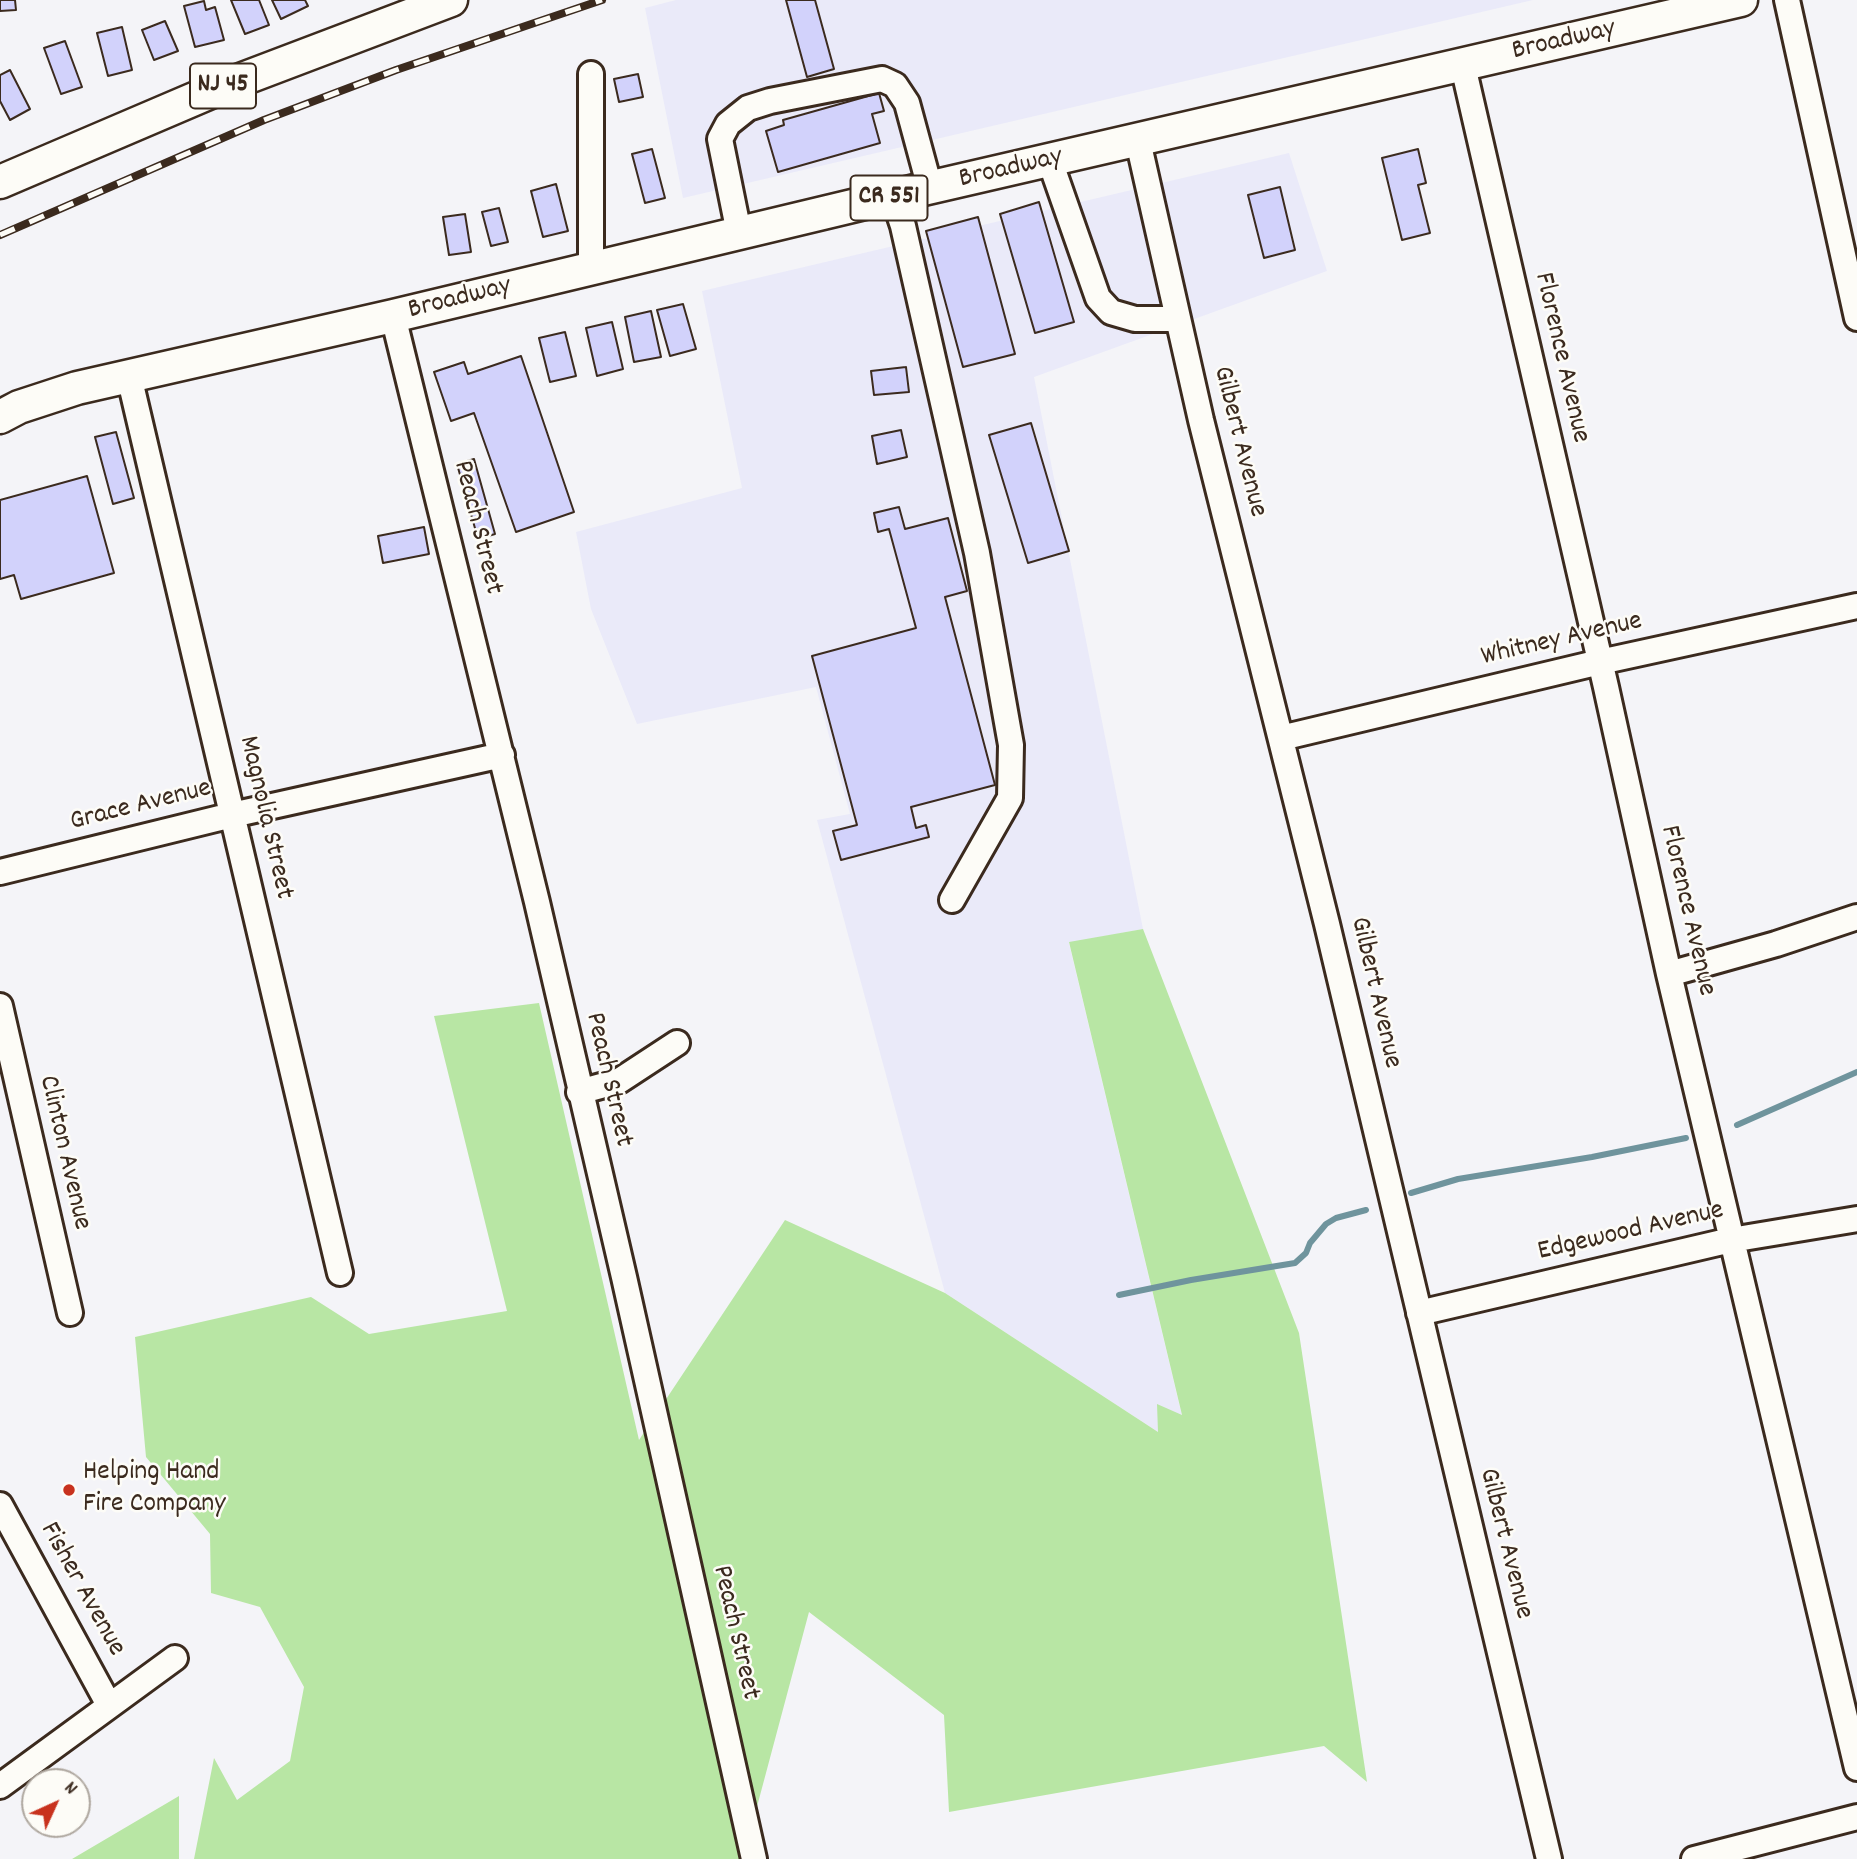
<!DOCTYPE html>
<style>
body{margin:0}
#map{position:relative;width:1857px;height:1859px;overflow:hidden;background:#f4f4f8;font-family:Dekko,sans-serif}
canvas{display:block}
.north{position:absolute;left:21px;top:1768px;width:70px;height:70px;box-sizing:border-box;background:#fdfcf7;border:2px solid #afa8a0;border-radius:50%;rotate:45deg;font-size:19px;font-weight:700;line-height:28px;text-align:center;color:#3b2a1e}
.north::after{content:'';display:block;margin:auto;width:24px;height:32px;background:#c8321e;clip-path:polygon(50% 0,100% 100%,50% 72%,0 100%)}
</style>
<div id="map">
<canvas width="1857" height="1859"></canvas>
<div class="north">N</div>
</div>
<script>
const g = document.querySelector('canvas').getContext('2d');
g.lineJoin = 'round';
function fillPath(path, color) { g.fillStyle = color; g.fill(path, 'evenodd'); }
const toPath = rows => new Path2D(rows.map(r => 'M' + r).join(''));
function strokePath(path, color, width, dash) { g.strokeStyle = color; g.lineWidth = width; g.lineCap = dash ? 'butt' : 'round'; g.setLineDash(dash || []); g.stroke(path); }
function label(font, color, halo, rows, align = 'center') {
  g.font = font + ' Dekko,sans-serif'; g.lineWidth = 5; g.setLineDash([]); g.textBaseline = 'middle'; g.strokeStyle = halo; g.fillStyle = color; for (const [text, x, y, turn = 0] of rows) {
    g.save(); g.translate(x, y); g.rotate((+turn || 0) * Math.PI / 180); g.textAlign = isNaN(turn) ? turn : align; if (halo) g.strokeText(text, 0, 0); g.fillText(text, 0, 0); g.restore();
  }
}
fillPath(toPath([
 [676,0,1533,0,683,198,645,8],
 [1289,153,1327,271,1034,377,1143,929,1069,943,1182,1416,1158,1432,945,1293,817,820,850,814,816,687,637,724,591,609,576,532,742,488,702,291]
]), '#eaeaf9');
fillPath(toPath([
 [1143,929,1299,1333,1367,1782,1324,1746,949,1812,944,1715,809,1612,743,1859,194,1859,214,1758,237,1800,290,1761,304,1687,260,1607,211,1593,210,1534,146,1457,135,1337,311,1297,369,1334,507,1311,434,1016,539,1003,639,1440,785,1220,945,1293,1158,1432,1157,1404,1182,1415,1069,942],
 [179,1796,179,1859,72,1859]
]), '#b8e6a4');
strokePath(toPath([
 [1737,1125,1857,1072],
 [1411,1193,1458,1179,1592,1157,1686,1138],
 [1119,1295,1191,1280,1295,1263,1306,1253,1310,1243,1326,1224,1336,1218,1366,1210]
]), '#6f949d', 6);
const building = toPath([
 [0,0,15,0,16,10,0,11,0,0],
 [231,0,259,0,269,25,245,34,231,0],
 [272,0,305,0,308,6,281,19,272,0],
 [786,0,815,0,834,69,807,77,786,0],
 [204,1,206,10,215,7,224,40,195,47,184,6,204,1],
 [165,21,178,51,154,60,142,30,165,21],
 [122,27,132,70,108,76,97,33,122,27],
 [65,41,82,87,61,94,44,48,65,41],
 [10,70,30,109,10,120,0,101,0,75,10,70],
 [638,74,643,97,619,102,614,79,638,74],
 [879,93,884,111,872,114,880,143,778,172,766,131,784,125,783,120,879,93],
 [652,149,665,198,645,203,632,154,652,149],
 [1418,149,1426,183,1418,185,1430,233,1402,240,1382,158,1418,149],
 [556,184,568,231,543,237,531,191,556,184],
 [1280,187,1295,250,1264,258,1248,195,1280,187],
 [1039,202,1074,322,1035,333,1000,214,1039,202],
 [499,208,508,242,491,246,482,212,499,208],
 [465,214,471,252,449,255,443,217,465,214],
 [978,217,1015,354,963,367,926,231,978,217],
 [683,304,696,349,670,356,657,310,683,304],
 [651,311,661,357,634,362,625,317,651,311],
 [612,322,623,369,597,376,586,328,612,322],
 [565,332,576,376,550,382,539,338,565,332],
 [521,356,574,512,516,532,474,413,451,421,434,372,464,362,468,374,521,356],
 [906,367,909,392,874,395,871,371,906,367],
 [1031,423,1069,551,1028,563,989,435,1031,423],
 [901,430,907,457,877,464,872,436,901,430],
 [116,432,134,498,113,504,95,437,116,432],
 [474,459,495,534,478,539,457,464,474,459],
 [87,476,114,573,21,599,14,575,0,579,0,500,87,476],
 [899,507,905,529,948,518,967,591,945,597,995,785,911,807,916,828,926,825,929,837,841,860,833,831,857,825,812,656,916,628,889,529,878,532,874,513,899,507],
 [424,527,429,554,383,563,378,536,424,527]
]);
fillPath(building, '#d2d2fb');
strokePath(building, '#3b2a1e', 2);
const minor = toPath([
 [1787,0,1857,318],
 [1463,66,1606,687,1669,974,1857,1768],
 [591,74,591,267],
 [1138,141,1201,420,1327,924,1549,1859],
 [1050,161,1098,298,1111,312,1135,319,1178,319],
 [893,196,903,226,977,553,1011,745,1010,798,952,900],
 [739,233,720,139,728,124,748,108,770,101,882,79,895,85,907,103,930,188],
 [393,316,537,902,624,1277,754,1859],
 [129,376,340,1273],
 [1281,738,1600,662,1857,606],
 [0,872,232,815,502,755],
 [1669,974,1776,944,1857,917],
 [0,1006,70,1313],
 [579,1092,619,1081,677,1043],
 [1419,1313,1731,1240,1857,1219],
 [0,1505,109,1705],
 [0,1786,175,1658],
 [1694,1859,1857,1817]
]);
const major = toPath([
 [0,182,227,85,451,0],
 [0,417,19,407,77,388,393,316,919,190,1741,0]
]);
strokePath(minor, '#3b2a1e', 30);
strokePath(major, '#3b2a1e', 37);
strokePath(minor, '#fdfcf7', 24);
strokePath(major, '#fdfcf7', 32);
const rail = toPath([
 [0,235,264,120,396,70,602,0]
]);
strokePath(rail, '#3b2a1e', 8);
strokePath(rail, '#fdfcf7', 5, [16]);
for (const [x, y, r, color] of [
 [69,1490,7,"#c8321e"]
]) { const dot = new Path2D(); dot.arc(x, y, r, 0, 2 * Math.PI); g.fillStyle = color; g.fill(dot); strokePath(dot, '#fdfcf7', 2.5); }
for (const [x, y, w] of [
 [223,86,66],
 [889,198,77]
]) { const box = new Path2D(); box.roundRect(x - w / 2, y - 22.5, w, 45, 5); g.fillStyle = '#fdfcf7'; g.fill(box); strokePath(box, '#3b2a1e', 2); }
label('bold 26px', '#3b2a1e', null, [
 ["NJ 45",223,86],
 ["CR 551",889,198]
]);
label('28px', '#3b2a1e', '#fdfcf7', [
 ["Broadway",1564,42,-13],
 ["Broadway",1011,170,-13],
 ["Broadway",460,300,-14],
 ["Florence Avenue",1560,358,77],
 ["Gilbert Avenue",1238,442,76],
 ["Peach Street",476,528,76],
 ["Whitney Avenue",1562,641,-13],
 ["Grace Avenue",141,807,-14],
 ["Magnolia Street",264,818,77],
 ["Florence Avenue",1686,911,77],
 ["Gilbert Avenue",1374,993,77],
 ["Peach Street",607,1080,77],
 ["Clinton Avenue",63,1153,77],
 ["Edgewood Avenue",1631,1233,-13],
 ["Gilbert Avenue",1504,1544,76],
 ["Fisher Avenue",81,1590,61],
 ["Peach Street",734,1633,77]
]);
label('28px', '#3b2a1e', '#fdfcf7', [
 ["Helping Hand",83,1474],
 ["Fire Company",83,1506]
], 'left');
</script>
